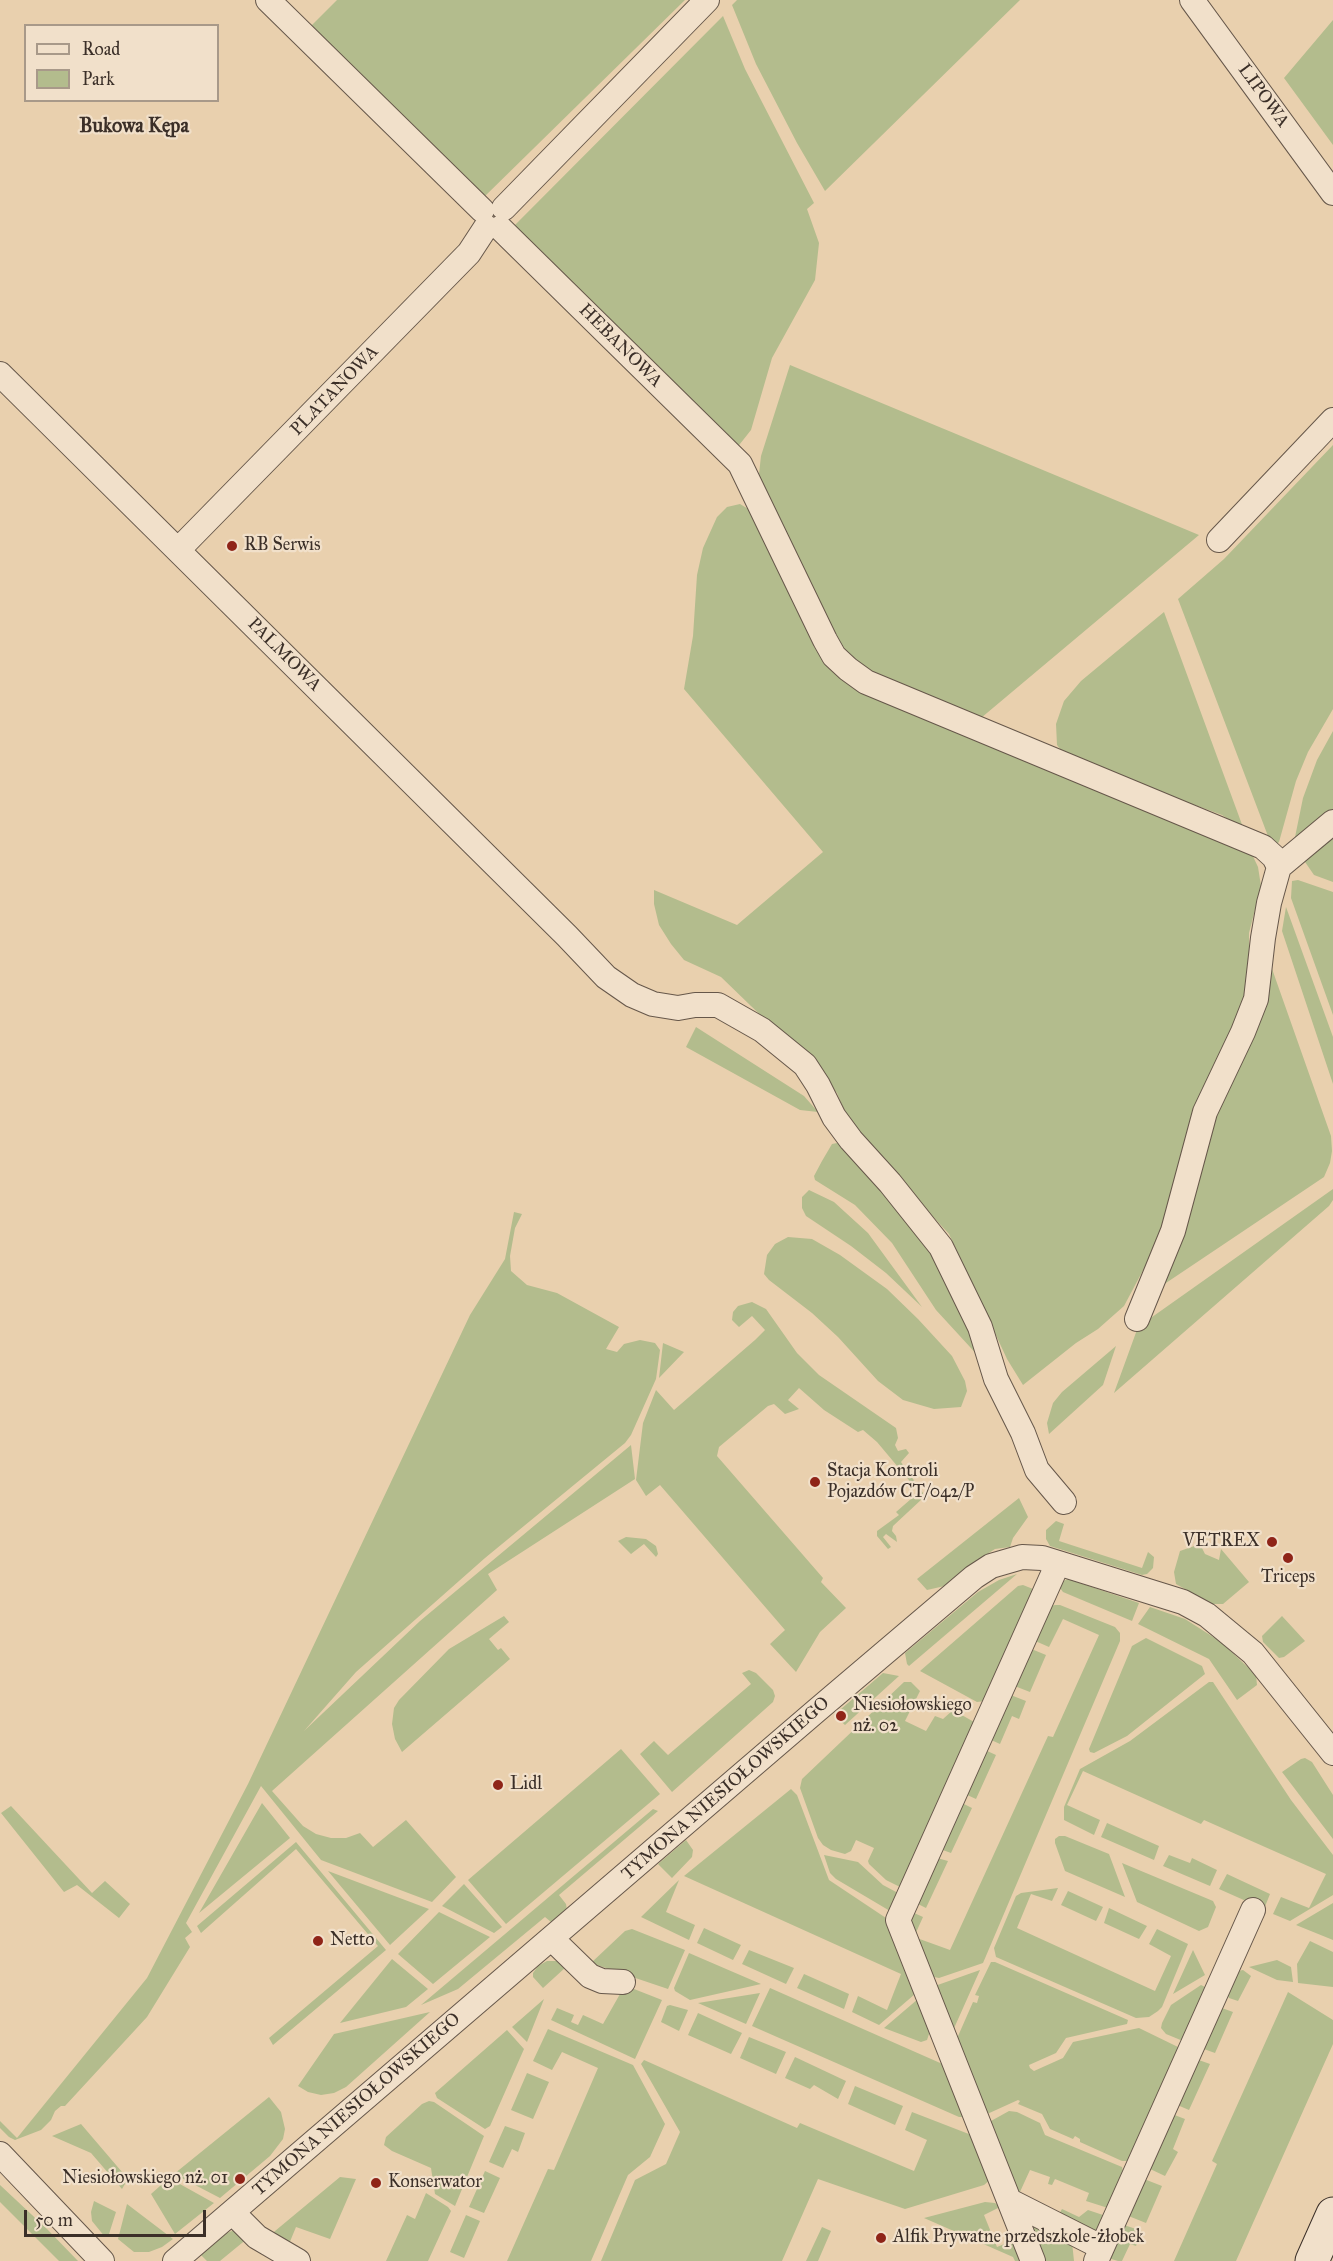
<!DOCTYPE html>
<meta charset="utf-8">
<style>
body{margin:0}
#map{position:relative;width:1333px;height:2261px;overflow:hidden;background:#e9d0ae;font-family:"IM FELL Great Primer",serif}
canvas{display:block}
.legend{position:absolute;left:24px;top:24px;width:195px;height:78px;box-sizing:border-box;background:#f1e0ca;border:2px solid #a89989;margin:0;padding:8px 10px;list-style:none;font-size:18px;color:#3b2f28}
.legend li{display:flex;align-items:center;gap:12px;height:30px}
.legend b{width:30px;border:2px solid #a89989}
.scale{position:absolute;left:24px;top:2210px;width:182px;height:27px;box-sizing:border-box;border:3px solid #3b2f28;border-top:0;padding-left:8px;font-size:18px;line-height:21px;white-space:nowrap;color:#3b2f28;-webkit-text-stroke:4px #f1e0ca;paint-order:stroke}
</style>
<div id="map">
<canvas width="1333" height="2261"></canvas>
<ul class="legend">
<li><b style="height:8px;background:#f1e0ca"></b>Road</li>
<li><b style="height:16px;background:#b3bc8d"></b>Park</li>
</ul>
<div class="scale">50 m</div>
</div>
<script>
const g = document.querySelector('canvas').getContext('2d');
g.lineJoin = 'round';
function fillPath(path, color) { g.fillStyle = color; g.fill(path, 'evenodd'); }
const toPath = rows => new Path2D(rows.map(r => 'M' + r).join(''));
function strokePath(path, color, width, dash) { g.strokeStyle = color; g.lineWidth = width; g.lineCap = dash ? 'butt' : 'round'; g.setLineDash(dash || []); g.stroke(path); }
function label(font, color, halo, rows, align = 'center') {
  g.font = font + ' "IM FELL Great Primer",serif'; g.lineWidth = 4.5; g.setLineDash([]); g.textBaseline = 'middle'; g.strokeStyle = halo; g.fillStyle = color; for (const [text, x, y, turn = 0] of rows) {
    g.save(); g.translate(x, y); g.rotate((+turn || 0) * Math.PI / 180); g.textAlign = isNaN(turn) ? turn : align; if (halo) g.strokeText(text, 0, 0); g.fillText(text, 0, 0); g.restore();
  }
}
fillPath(toPath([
 [337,0,685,0,482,199,309,28],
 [737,0,1020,0,825,191,797,143,756,64,732,5],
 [723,16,745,69,814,203,807,209,819,243,815,280,772,358,751,430,736,449,512,228],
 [1333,20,1333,145,1284,78],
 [790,365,1144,512,1199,535,981,718,873,678,838,647,758,483,761,456],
 [1333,445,1333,709,1308,752,1296,781,1279,842,1274,846,1271,844,1178,599,1224,559],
 [740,504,750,510,825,659,1250,850,1258,867,1261,886,1249,933,1249,978,1245,1001,1165,1229,1124,1306,1098,1329,1076,1343,1023,1385,1007,1359,949,1234,887,1167,848,1119,837,1093,798,1048,781,1035,721,977,684,960,671,944,659,925,654,904,654,890,737,925,823,852,684,689,693,636,697,575,703,548,717,517,727,507],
 [1164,612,1244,830,1222,815,1067,758,1057,745,1056,724,1064,701,1081,681],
 [1333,731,1333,811,1294,842,1303,798,1317,760],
 [1333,835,1333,882,1314,875,1303,859],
 [1298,880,1333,892,1333,1015,1291,898,1292,881],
 [1286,907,1333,1037,1333,1084,1282,931],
 [1271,966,1331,1136,1332,1151,1330,1163,1324,1177,1160,1287,1206,1140],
 [696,1027,804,1096,818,1112,800,1110,686,1047],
 [837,1143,844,1146,913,1226,944,1273,981,1359,936,1310,892,1243,855,1205,815,1180,814,1176,822,1161,832,1144],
 [1333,1189,1333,1200,1329,1206,1114,1393,1138,1327],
 [809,1190,834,1202,868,1233,922,1307,886,1273,851,1246,806,1216,802,1208,802,1197],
 [514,1212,522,1214,515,1228,510,1256,511,1271,527,1285,557,1293,619,1327,606,1349,617,1352,624,1344,640,1340,655,1343,660,1350,656,1379,631,1435,625,1443,485,1558,356,1672,304,1731,420,1621,631,1445,635,1479,488,1574,497,1590,272,1791,303,1826,316,1834,331,1838,346,1838,360,1833,373,1847,406,1820,456,1877,432,1902,321,1860,261,1786,186,1923,192,1932,185,1938,190,1947,147,2017,65,2106,61,2106,55,2111,51,2120,41,2130,15,2140,9,2137,0,2128,0,2121,17,2138,147,1978,248,1784,470,1315,505,1259],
 [788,1237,812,1239,840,1255,887,1289,918,1319,952,1356,965,1381,967,1391,961,1407,934,1409,903,1400,878,1381,838,1337,812,1313,769,1280,764,1274,767,1255,775,1244],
 [752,1302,766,1309,797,1353,819,1375,896,1428,898,1438,895,1445,898,1451,906,1449,909,1453,901,1462,923,1493,922,1499,893,1526,892,1531,896,1536,897,1542,886,1534,883,1537,891,1547,888,1549,877,1536,877,1531,899,1515,896,1512,919,1492,877,1442,863,1430,858,1432,824,1410,799,1388,788,1400,799,1409,785,1414,774,1404,768,1406,719,1447,717,1456,823,1578,821,1582,846,1608,820,1632,796,1672,770,1644,785,1630,660,1485,646,1496,636,1480,643,1423,656,1390,674,1410,755,1340,765,1330,752,1316,739,1327,732,1320,733,1312,738,1306],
 [663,1343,684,1352,659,1378],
 [1116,1346,1103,1385,1049,1434,1047,1423,1053,1403,1062,1392],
 [1019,1498,1028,1517,1013,1538,1010,1547,995,1549,978,1560,949,1585,927,1590,917,1579],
 [1056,1521,1064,1524,1059,1541,1142,1568,1148,1552,1154,1557,1153,1568,1147,1574,1142,1575,1050,1546,1046,1539,1046,1530],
 [626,1537,646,1539,656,1546,658,1554,656,1557,644,1544,631,1554,618,1541],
 [1200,1544,1205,1554,1219,1560,1221,1549,1249,1582,1223,1604,1211,1604,1176,1584,1174,1572,1180,1551],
 [1017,1574,909,1666,907,1664,905,1653,978,1592,999,1580],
 [1068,1579,1139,1603,1132,1621,1063,1592,1060,1588,1061,1582],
 [1023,1585,1038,1591,985,1701,977,1702,920,1671,1018,1586],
 [1055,1605,1060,1605,1115,1627,1120,1633,1120,1641,983,1963,939,1978,934,1977,905,1925,912,1912,923,1917,914,1937,950,1950,1048,1736,1053,1737,1099,1635,1063,1619,1049,1647,1033,1640,1051,1606],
 [1150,1607,1185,1619,1221,1642,1256,1675,1257,1685,1237,1700,1209,1659,1138,1624],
 [504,1616,509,1622,489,1639,498,1650,501,1648,510,1659,402,1752,395,1739,392,1724,394,1708,399,1700,449,1649],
 [1282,1616,1305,1641,1284,1657,1279,1658,1263,1642,1262,1636],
 [1146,1638,1202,1666,1205,1674,1127,1736,1094,1753,1090,1752,1089,1749,1132,1646],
 [1029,1648,1046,1655,1030,1692,1012,1685],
 [749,1670,756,1673,773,1690,775,1696,773,1702,672,1792,640,1754,654,1741,668,1755,751,1684,742,1673],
 [883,1673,899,1676,845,1725,834,1715],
 [904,1682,911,1682,920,1691,905,1721,926,1731,935,1716,943,1719,953,1710,974,1722,900,1887,886,1880,869,1864,868,1861,874,1848,856,1840,851,1851,845,1854,831,1850,823,1845,818,1838,800,1788,802,1779],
 [1209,1682,1213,1682,1291,1800,1333,1855,1333,1895,1290,1921,1273,1914,1281,1897,1309,1908,1326,1874,1204,1820,1201,1824,1083,1771,1067,1805,1100,1820,1094,1835,1064,1820,1064,1807,1080,1769,1130,1741],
 [1008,1694,1026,1701,1019,1719,1012,1716,1000,1744,989,1739],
 [621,1749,660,1794,506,1924,468,1880],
 [985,1750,996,1755,976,1799,965,1794],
 [1305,1758,1312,1762,1333,1795,1333,1839,1282,1772,1301,1759],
 [791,1789,797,1795,829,1880,889,1920,915,1994,879,2025,852,2012,858,1996,887,2010,901,1974,684,1876],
 [960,1802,972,1808,951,1853,940,1849],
 [262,1803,290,1838,199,1913],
 [11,1806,92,1893,105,1881,130,1904,119,1918,77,1885,64,1892,1,1813],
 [653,1809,658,1811,559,1895,566,1904,567,1910,559,1920,551,1922,545,1917,458,1989,421,2005],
 [1107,1823,1159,1846,1154,1860,1101,1837],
 [1059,1836,1065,1836,1109,1854,1125,1897,1065,1871,1055,1843,1055,1839],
 [686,1840,693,1850,692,1857,672,1878,658,1864],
 [296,1842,386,1950,273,2045,269,2038,378,1946,296,1849,201,1933,197,1926],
 [824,1855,858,1862,883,1885,898,1893,890,1911,836,1879,830,1873],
 [1169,1855,1190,1863,1192,1858,1217,1870,1210,1886,1163,1866],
 [937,1858,948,1861,926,1908,916,1903],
 [1122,1863,1213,1901,1216,1907,1208,1927,1199,1931,1137,1902],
 [328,1871,429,1909,390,1945],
 [1227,1874,1270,1894,1264,1909,1219,1889],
 [679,1880,666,1912,695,1925,689,1940,641,1917],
 [464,1884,502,1927,494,1933,442,1906],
 [1058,1888,1052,1901,1031,1894,1017,1928,1155,1991,1171,1956,1149,1944,1157,1929,1188,1944,1162,2007,1158,2011,1149,2017,1136,2018,996,1957,994,1948,1016,1896,1021,1893],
 [1068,1891,1103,1907,1096,1921,1061,1905],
 [1333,1903,1333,1940,1296,1925],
 [1109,1908,1147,1926,1139,1939,1104,1923],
 [439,1912,490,1937,433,1984,398,1954],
 [704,1928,741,1945,733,1960,697,1943],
 [632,1929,685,1950,668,1989,591,1963,625,1931],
 [1310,1941,1333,1952,1333,1987,1298,1983,1297,1964],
 [749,1950,794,1968,786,1984,742,1964],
 [1193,1950,1205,1975,1173,1994],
 [689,1953,761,1984,690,2000,675,1991,674,1988],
 [392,1959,428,1989,406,2007,340,2023],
 [1277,1960,1291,1967,1293,1982,1277,1980,1249,1967],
 [547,1961,557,1961,566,1967,543,1988,533,1977,533,1973,538,1966],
 [991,1962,995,1962,1128,2020,1127,2024,1066,2038,1056,2053,1029,2065,1030,2068,1034,2071,1063,2058,1073,2042,1139,2028,1178,2047,1179,2051,1128,2161,1122,2161,1080,2142,1080,2139,1075,2136,1073,2139,1050,2129,1042,2114,1018,2104,1020,2101,1018,2100,985,2115,955,2043,973,2002,977,2003,979,1996,975,1995],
 [980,1970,951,2035,932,1987],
 [1243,1970,1251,1976,1238,2001,1229,1998,1225,1991,1234,1972],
 [804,1974,849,1994,844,2009,797,1988],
 [1201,1985,1205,1987,1205,1991,1183,2041,1166,2034,1161,2028,1162,2023,1171,2005],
 [770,1988,947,2066,965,2113,962,2117,959,2117,752,2026],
 [634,1989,662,2000,635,2059,551,2020,557,2008,574,2015,571,2022,578,2025,583,2015,603,2024,620,1994],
 [1288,1992,1333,2020,1333,2044,1236,2261,1174,2261,1217,2164,1212,2161],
 [760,1993,746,2024,698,2003],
 [544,1999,527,2042,512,2027],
 [918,1999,930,2031,927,2040,921,2042,884,2028],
 [670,2005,688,2010,679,2031,661,2022,667,2006],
 [1219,2007,1233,2012,1215,2053,1201,2048],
 [430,2012,346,2087,334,2093,321,2095,308,2092,298,2086,334,2034],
 [698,2013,742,2033,731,2054,688,2035],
 [548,2029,633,2065,665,2124,650,2157,628,2175,591,2261,507,2261,548,2169,554,2170,598,2068,562,2052,552,2070,533,2061],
 [507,2030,524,2049,490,2126,485,2129,437,2098,435,2093],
 [749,2037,786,2052,776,2074,740,2058],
 [795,2057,846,2081,838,2099,814,2085,810,2089,785,2078],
 [1196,2059,1210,2064,1189,2110,1175,2104],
 [644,2060,797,2128,800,2123,914,2171,927,2140,905,2130,912,2112,974,2136,991,2179,984,2185,905,2209,818,2179,782,2261,601,2261,635,2180,666,2164,680,2132,641,2064],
 [527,2073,549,2082,533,2119,511,2110],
 [855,2086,903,2106,895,2125,848,2104],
 [269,2097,281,2112,285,2129,283,2139,270,2156,220,2198,174,2174],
 [429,2101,434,2102,484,2136,455,2206,435,2194,431,2168,392,2151,384,2145,386,2137,422,2104],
 [1009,2111,1017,2112,1040,2123,1045,2135,1122,2167,1123,2171,1108,2208,1086,2201,1089,2193,1055,2179,1052,2185,1048,2184,1050,2177,1030,2170,1019,2194,990,2125,991,2121],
 [1172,2114,1185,2119,1173,2149,1178,2152,1165,2176,1148,2168],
 [81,2124,128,2179,122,2189,91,2153,52,2136],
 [505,2126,525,2133,518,2152,512,2149,503,2168,489,2162],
 [485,2171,500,2178,484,2213,469,2207],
 [340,2177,356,2179,330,2239,296,2227,289,2244,269,2236],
 [169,2178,214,2203,175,2234,151,2194],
 [1144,2179,1162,2186,1146,2223,1126,2215],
 [0,2185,47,2229,78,2261,59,2261,0,2202],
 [426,2193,448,2207,451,2211,428,2261,386,2261,407,2215,415,2219],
 [94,2201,116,2212,109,2234,105,2237,92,2221,91,2212],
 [985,2202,995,2203,1000,2207,984,2215,997,2247,1014,2240,1023,2261,1015,2261,1013,2257,924,2218],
 [127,2204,173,2239,162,2247,149,2252,134,2252,129,2248,118,2239],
 [1062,2209,1079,2217,1088,2210,1106,2216,1099,2228,1094,2231,1059,2214],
 [466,2215,480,2221,464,2258,450,2252],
 [1029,2221,1072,2242,1074,2261,1041,2261],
 [1121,2224,1142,2231,1136,2246,1130,2244,1122,2261,1118,2261,1108,2258],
 [822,2227,831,2231,818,2261,806,2261],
 [234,2230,248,2238,220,2261,207,2261,201,2255,227,2233]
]), '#b3bc8d');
const street = toPath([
 [268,0,482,210],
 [1192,0,1333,193],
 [504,208,707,0],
 [500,228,740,464,825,640,834,656,848,669,866,682,1263,847,1274,857,1279,867],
 [0,374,567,936,606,977,632,995,653,1004,678,1008,695,1005,718,1005,762,1030,805,1065,818,1085,834,1117,851,1140,890,1183,941,1247,980,1327,996,1379,1023,1433,1037,1470,1064,1502],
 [1219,540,1333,420],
 [178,550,469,253,486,227],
 [1137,1319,1173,1231,1205,1112,1243,1032,1256,999,1263,938,1269,903,1279,867,1333,822],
 [552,1939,590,1976,602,1981,623,1982],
 [0,2154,102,2261],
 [1010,2201,1101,2247],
 [233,2213,257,2237,298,2261],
 [175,2261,816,1711,974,1577,991,1566,1022,1557,1042,1558,1183,1602,1207,1615,1253,1653,1333,1753],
 [1033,2261,898,1920,1058,1563],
 [1096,2261,1253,1910]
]);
const secondary = toPath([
 [1312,2261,1333,2214]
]);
strokePath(street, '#66574a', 26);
strokePath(secondary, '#3b2f28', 35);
strokePath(street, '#f1e0ca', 24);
strokePath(secondary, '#f1e0ca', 33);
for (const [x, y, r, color] of [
 [232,546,6,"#8f2418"],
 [815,1482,6,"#8f2418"],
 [1272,1542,6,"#8f2418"],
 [1288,1558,6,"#8f2418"],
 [841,1716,6,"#8f2418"],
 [498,1785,6,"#8f2418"],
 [318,1941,6,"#8f2418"],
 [240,2179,6,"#8f2418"],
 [376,2183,6,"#8f2418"],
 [881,2238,6,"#8f2418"]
]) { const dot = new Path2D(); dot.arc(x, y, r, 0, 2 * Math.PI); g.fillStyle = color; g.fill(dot); strokePath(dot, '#f1e0ca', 2); }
label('18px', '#3b2f28', '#f1e0ca', [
 ["LIPOWA",1263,96,54],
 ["HEBANOWA",620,346,45],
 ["PLATANOWA",335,391,-46],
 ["PALMOWA",284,655,45],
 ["TYMONA NIESIOŁOWSKIEGO",726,1789,-41],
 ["TYMONA NIESIOŁOWSKIEGO",357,2105,-41]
]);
label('18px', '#3b2f28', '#f1e0ca', [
 ["RB Serwis",244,546],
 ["Stacja Kontroli",827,1472],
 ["Pojazdów CT/042/P",827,1493],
 ["VETREX",1260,1542,"right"],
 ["Triceps",1288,1578,"center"],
 ["Niesiołowskiego",853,1706],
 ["nż. 02",853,1727],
 ["Lidl",510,1785],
 ["Netto",330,1941],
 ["Niesiołowskiego nż. 01",228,2179,"right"],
 ["Konserwator",388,2183],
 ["Alfik Prywatne przedszkole-żłobek",893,2238]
], 'left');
label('bold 20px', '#3b2f28', '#f1e0ca', [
 ["Bukowa Kępa",134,127]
]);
</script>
